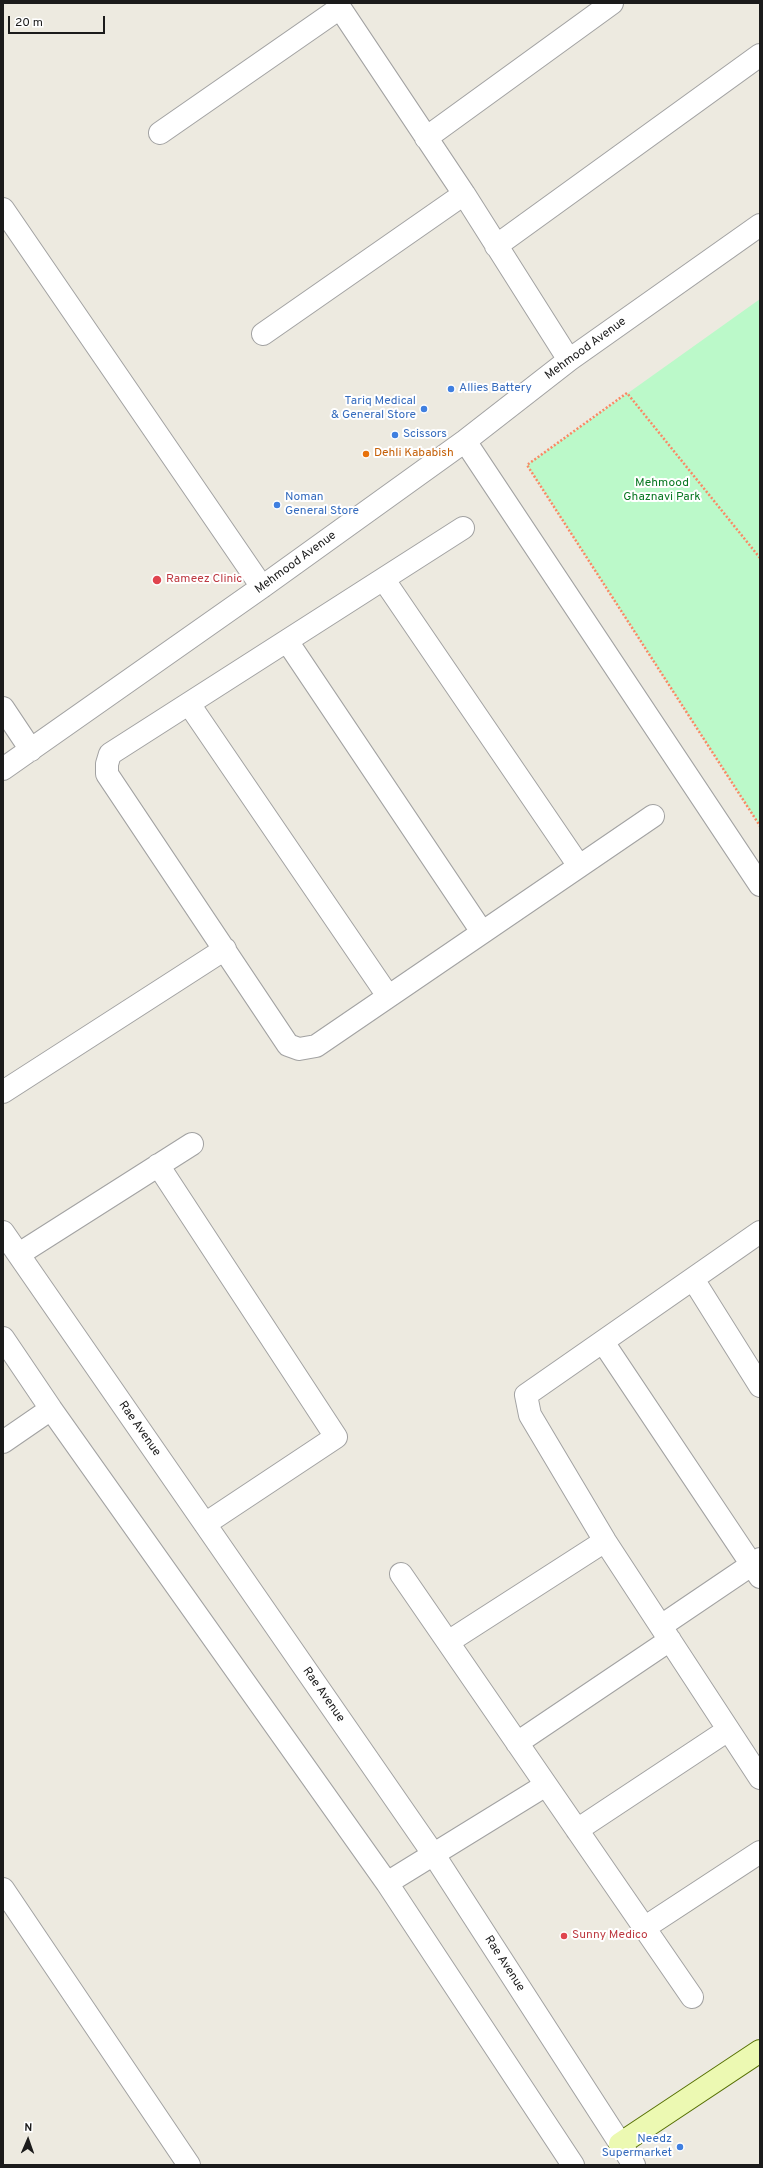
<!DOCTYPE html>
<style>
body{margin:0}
#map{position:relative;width:763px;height:2168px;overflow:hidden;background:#edeae0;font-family:Overpass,sans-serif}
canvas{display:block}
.frame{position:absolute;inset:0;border:4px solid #1b1b1b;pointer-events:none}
.north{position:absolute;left:8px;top:2120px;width:40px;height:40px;-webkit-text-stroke:3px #fff;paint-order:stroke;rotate:2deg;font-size:11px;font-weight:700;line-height:16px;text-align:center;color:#1b1b1b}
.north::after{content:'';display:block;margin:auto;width:14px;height:18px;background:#1b1b1b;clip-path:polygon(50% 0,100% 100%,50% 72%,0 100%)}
.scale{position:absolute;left:8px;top:16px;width:97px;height:18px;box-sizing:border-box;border:2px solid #1b1b1b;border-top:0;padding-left:5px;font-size:12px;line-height:14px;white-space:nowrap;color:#1b1b1b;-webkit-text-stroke:3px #fff;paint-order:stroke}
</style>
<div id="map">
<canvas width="763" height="2168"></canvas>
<div class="frame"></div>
<div class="north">N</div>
<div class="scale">20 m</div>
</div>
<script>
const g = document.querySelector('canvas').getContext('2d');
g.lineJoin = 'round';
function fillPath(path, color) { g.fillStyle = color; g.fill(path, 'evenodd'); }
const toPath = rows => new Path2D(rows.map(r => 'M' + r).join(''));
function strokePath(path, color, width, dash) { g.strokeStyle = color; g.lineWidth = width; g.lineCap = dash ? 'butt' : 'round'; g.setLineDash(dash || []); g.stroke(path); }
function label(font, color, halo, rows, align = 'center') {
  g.font = font + ' Overpass,sans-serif'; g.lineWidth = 4; g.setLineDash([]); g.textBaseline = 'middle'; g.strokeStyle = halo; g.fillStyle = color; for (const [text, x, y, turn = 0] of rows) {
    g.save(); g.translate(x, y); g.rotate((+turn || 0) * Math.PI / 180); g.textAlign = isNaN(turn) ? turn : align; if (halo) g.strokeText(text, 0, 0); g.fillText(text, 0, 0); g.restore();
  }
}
fillPath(toPath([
 [760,299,760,826,527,465]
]), '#bbf9c9');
const street = toPath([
 [160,133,340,8,464,194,569,360],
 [426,138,612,3],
 [3,209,262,587],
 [496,246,760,55],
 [263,334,464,194],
 [465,441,760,885],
 [463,528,110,754,107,764,107,774,288,1045,299,1049,316,1046,653,816],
 [384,580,579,866],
 [287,641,482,932],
 [189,704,388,996],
 [3,708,31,750],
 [3,769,262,587,465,441,569,360,760,225],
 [3,1092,225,949],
 [158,1165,336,1437,205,1524],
 [3,1232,434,1855,634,2165],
 [760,1232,526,1395,530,1415,605,1541,760,1778],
 [19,1254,192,1144],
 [693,1279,760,1386],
 [3,1338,51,1409,387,1883,573,2165],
 [603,1342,760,1577],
 [3,1442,51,1409],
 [401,1574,692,1997],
 [661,1626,760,1559],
 [448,1642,605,1541],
 [517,1743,670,1640],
 [577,1830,728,1730],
 [387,1883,546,1785],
 [3,1889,189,2165],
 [644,1928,760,1852]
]);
const secondary = toPath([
 [620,2144,760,2051]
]);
strokePath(street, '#a2a2a2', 24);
strokePath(secondary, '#567004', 24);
strokePath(toPath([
 [760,558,627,393,527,465,760,826]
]), '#fa8864', 2.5, [2, 2]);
strokePath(street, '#fff', 22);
strokePath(secondary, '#ecf9b2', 22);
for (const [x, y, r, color] of [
 [451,389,4,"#3f7fe0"],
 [424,409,4,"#3f7fe0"],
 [395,435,4,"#3f7fe0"],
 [366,454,4,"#e8710a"],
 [277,505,4,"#3f7fe0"],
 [157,580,5,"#e0444e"],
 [564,1936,4,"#e0444e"],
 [680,2147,4,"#3f7fe0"]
]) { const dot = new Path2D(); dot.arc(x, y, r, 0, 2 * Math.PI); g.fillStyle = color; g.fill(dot); strokePath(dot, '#fff', 1.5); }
label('12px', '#1b1b1b', '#fff', [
 ["Mehmood Avenue",586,349,-36],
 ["Mehmood Avenue",296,563,-36],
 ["Rae Avenue",139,1429,55],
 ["Rae Avenue",323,1695,55],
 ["Rae Avenue",504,1964,57]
]);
label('12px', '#366cbe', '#fff', [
 ["Allies Battery",459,389],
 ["Tariq Medical",416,402,"right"],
 ["& General Store",416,416,"right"],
 ["Scissors",403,435],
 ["Noman",285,498],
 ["General Store",285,512],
 ["Needz",672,2140,"right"],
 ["Supermarket",672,2154,"right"]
], 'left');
label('12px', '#c56008', '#fff', [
 ["Dehli Kababish",374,454]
], 'left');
label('12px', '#0a7823', '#fff', [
 ["Mehmood",662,484],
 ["Ghaznavi Park",662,498]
]);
label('12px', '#be3a42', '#fff', [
 ["Rameez Clinic",166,580],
 ["Sunny Medico",572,1936]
], 'left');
</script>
